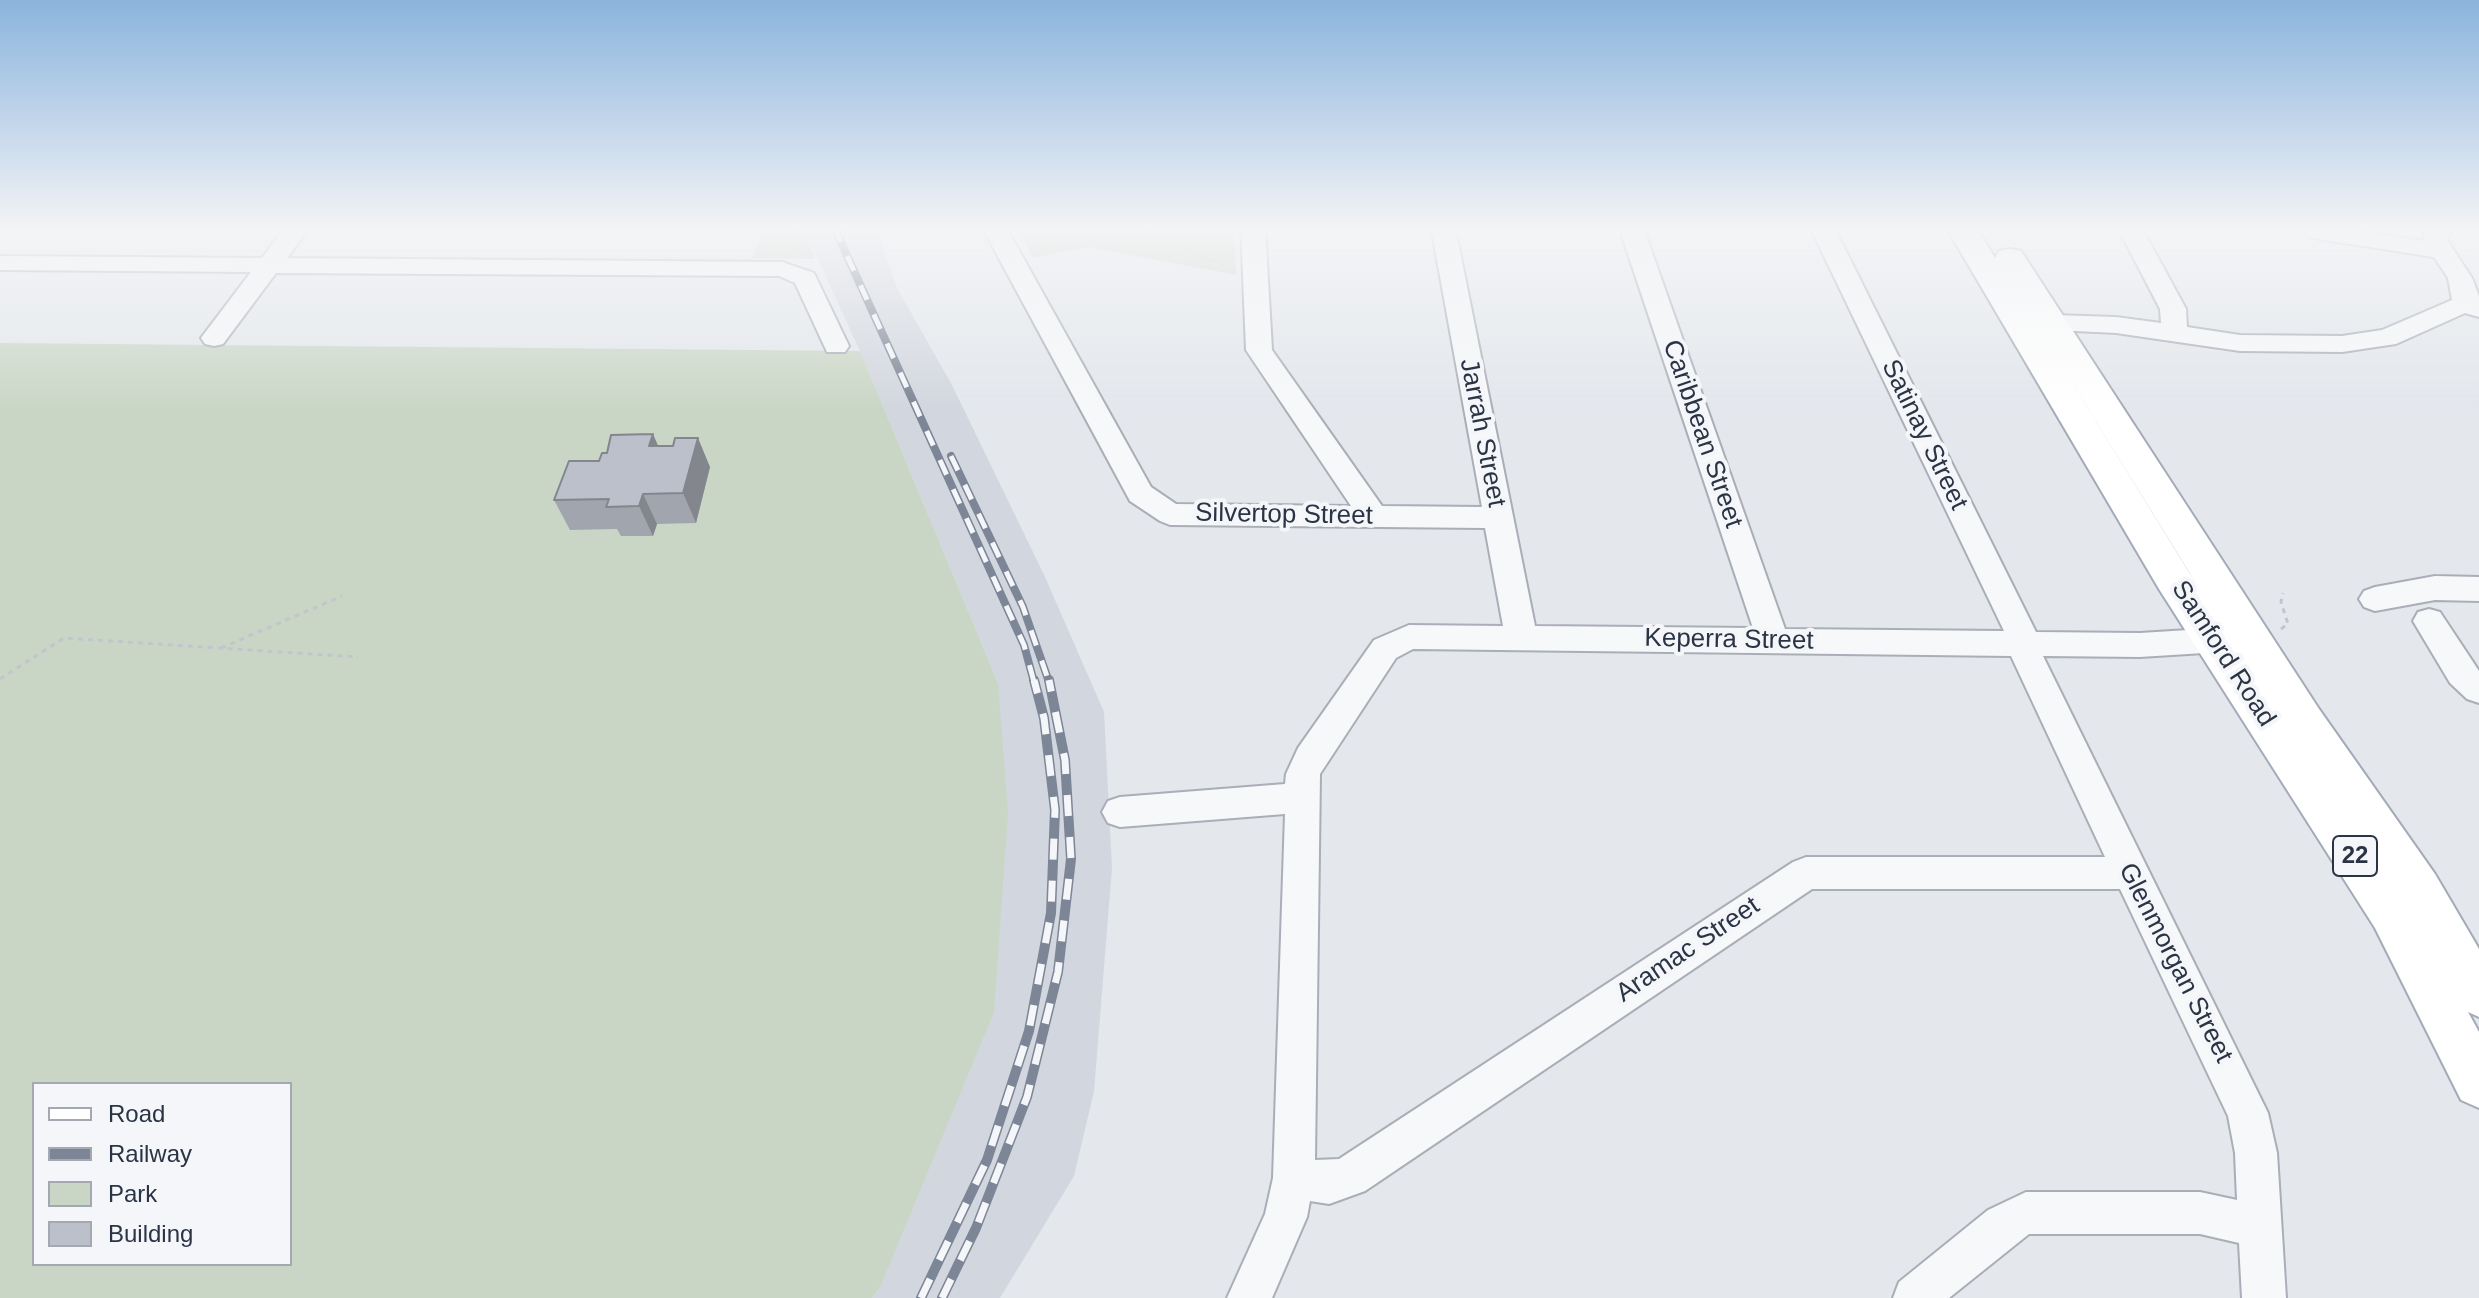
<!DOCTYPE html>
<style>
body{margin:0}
#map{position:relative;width:2479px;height:1298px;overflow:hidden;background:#e4e7ec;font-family:Arial,sans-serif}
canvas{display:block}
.legend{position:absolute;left:32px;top:1082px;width:260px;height:184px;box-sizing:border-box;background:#f4f6f9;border:2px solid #a4a8b1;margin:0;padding:10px 14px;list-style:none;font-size:24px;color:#2b3445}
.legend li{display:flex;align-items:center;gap:16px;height:40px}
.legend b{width:40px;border:2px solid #a4a8b1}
</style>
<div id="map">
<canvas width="2479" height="1298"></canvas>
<ul class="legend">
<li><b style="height:10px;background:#fff"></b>Road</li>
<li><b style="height:10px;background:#7d8696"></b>Railway</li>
<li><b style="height:22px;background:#c9d6c5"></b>Park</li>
<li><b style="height:22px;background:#bbc0ca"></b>Building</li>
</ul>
</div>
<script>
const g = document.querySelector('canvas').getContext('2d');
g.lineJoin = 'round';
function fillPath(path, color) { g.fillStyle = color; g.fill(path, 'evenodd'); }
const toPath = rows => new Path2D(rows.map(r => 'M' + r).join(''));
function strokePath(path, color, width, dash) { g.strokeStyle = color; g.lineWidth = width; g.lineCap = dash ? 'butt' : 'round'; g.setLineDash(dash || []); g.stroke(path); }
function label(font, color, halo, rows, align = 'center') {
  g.font = font + ' Arial,sans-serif'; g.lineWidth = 8; g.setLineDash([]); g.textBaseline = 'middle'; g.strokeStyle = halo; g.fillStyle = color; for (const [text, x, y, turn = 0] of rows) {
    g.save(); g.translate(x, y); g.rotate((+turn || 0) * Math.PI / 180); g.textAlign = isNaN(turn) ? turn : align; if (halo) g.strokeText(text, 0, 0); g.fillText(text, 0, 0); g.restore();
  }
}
fillPath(toPath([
 [803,227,876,227,897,288,952,385,1045,577,1104,712,1112,868,1094,1091,1074,1176,1000,1298,872,1298,880,1287,998,683,860,351]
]), '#d2d6de');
fillPath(toPath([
 [765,227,803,227,815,259,752,258],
 [1015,227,1234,227,1236,275,1089,247,1033,258],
 [0,343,860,351,998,683,1008,813,994,1012,880,1287,872,1298,0,1298],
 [34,1084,290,1084,290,1264,34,1264]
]), '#c9d6c5');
const minor = toPath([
 [285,227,310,227,287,258,782,262,814,273,849,346,845,352,827,352,795,283,779,276,276,273,223,344,214,346,205,344,201,338,251,272,0,270,0,256,262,258,285,227],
 [982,227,1006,227,1151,487,1176,504,1351,506,1246,350,1241,227,1265,227,1272,350,1382,506,1482,507,1431,227,1455,227,1535,626,1753,628,1619,227,1643,227,1785,629,2004,631,1810,227,1834,227,2036,632,2140,633,2236,627,2247,630,2252,639,2247,648,2236,651,2140,657,2043,656,2268,1113,2277,1153,2286,1298,2242,1298,2239,1243,2200,1234,2029,1234,1949,1298,1893,1298,1899,1282,1988,1210,2026,1192,2200,1192,2237,1200,2235,1153,2228,1116,2120,889,1812,889,1365,1191,1329,1204,1310,1201,1307,1217,1272,1298,1227,1298,1265,1214,1273,1178,1285,814,1120,827,1108,823,1102,812,1108,801,1120,797,1285,784,1286,774,1298,748,1374,640,1409,625,1503,626,1485,528,1170,525,1160,521,1130,501,982,227],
 [1413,649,2011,656,2105,857,1806,857,1793,862,1339,1159,1315,1160,1320,774,1396,658,1413,649],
 [2121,227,2143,230,2186,309,2187,327,2240,335,2342,336,2382,330,2452,300,2448,278,2434,257,2318,239,2309,237,2306,232,2309,227,2334,227,2423,241,2425,227,2452,227,2447,240,2472,278,2479,296,2479,317,2465,313,2396,344,2342,352,2240,351,2116,333,2014,328,2010,322,2014,316,2023,314,2116,317,2161,323,2160,309,2119,230,2121,227],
 [2435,576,2479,577,2479,601,2435,600,2375,611,2364,607,2359,599,2364,591,2375,587,2435,576],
 [2429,609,2440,612,2479,671,2479,703,2467,699,2450,683,2413,621,2418,612,2429,609]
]);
const major = toPath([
 [1946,227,1976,227,1995,258,1999,251,2010,249,2021,251,2319,709,2435,874,2479,949,2479,1017,2468,1012,2479,1032,2479,1108,2461,1100,2375,928,2159,589,1946,227],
 [2055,355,2199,588,2187,569,2055,355]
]);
strokePath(minor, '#a9aeb7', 4);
strokePath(major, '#a3abb8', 4);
strokePath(toPath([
 [793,227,796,256],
 [1137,227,1230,267],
 [2281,629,2288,624,2281,602,2283,593],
 [221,648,342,596],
 [0,679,64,638,358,657]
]), '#c2c5cb', 3, [5, 5]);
fillPath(minor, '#f7f8fa');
fillPath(major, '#fff');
const railFar1 = toPath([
 [834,227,1024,645,1034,682],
 [951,456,1023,607,1049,682]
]);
const rail = toPath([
 [921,1298,987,1160,1029,1031,1051,913,1055,810,1044,718,1034,680],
 [942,1298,976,1228,1027,1097,1058,972,1071,859,1065,760,1049,680]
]);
strokePath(railFar1, '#7d8696', 8);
strokePath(rail, '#7d8696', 10);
strokePath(railFar1, '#f4f6f9', 5, [16]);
strokePath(rail, '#f4f6f9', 7, [21]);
fillPath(toPath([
 [658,446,710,467,696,523,657,524,653,536,621,536,617,529,570,530,554,500,599,461]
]), '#a1a5ae');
fillPath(toPath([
 [653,434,666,464,649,446],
 [698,438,710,467,696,523,683,493],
 [643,494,657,524,653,536,639,506]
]), '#83868d');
const building = toPath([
 [653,434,649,446,673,446,675,438,698,438,683,493,643,494,639,506,606,507,609,499,554,500,569,461,599,461,602,453,607,453,611,435,653,434]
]);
fillPath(building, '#bbc0ca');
strokePath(building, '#83868d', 2);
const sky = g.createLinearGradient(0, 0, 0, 409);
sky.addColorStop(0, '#8bb4dd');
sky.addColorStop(0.56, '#f3f4f6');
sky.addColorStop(1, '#f3f4f600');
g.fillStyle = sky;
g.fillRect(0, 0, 2479, 409);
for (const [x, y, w] of [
 [2355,856,44]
]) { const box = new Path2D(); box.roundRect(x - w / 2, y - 20, w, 40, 6); g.fillStyle = '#f4f6f9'; g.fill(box); strokePath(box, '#2b3445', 2); }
label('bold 24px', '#2b3445', null, [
 ["22",2355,856]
]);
label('26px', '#2b3445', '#f4f6f9', [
 ["Jarrah Street",1482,433,79],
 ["Caribbean Street",1702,434,71],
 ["Satinay Street",1924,435,64],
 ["Silvertop Street",1284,515,1],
 ["Keperra Street",1729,640,1],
 ["Samford Road",2223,654,57],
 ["Aramac Street",1688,950,-34],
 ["Glenmorgan Street",2175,963,63]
]);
</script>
